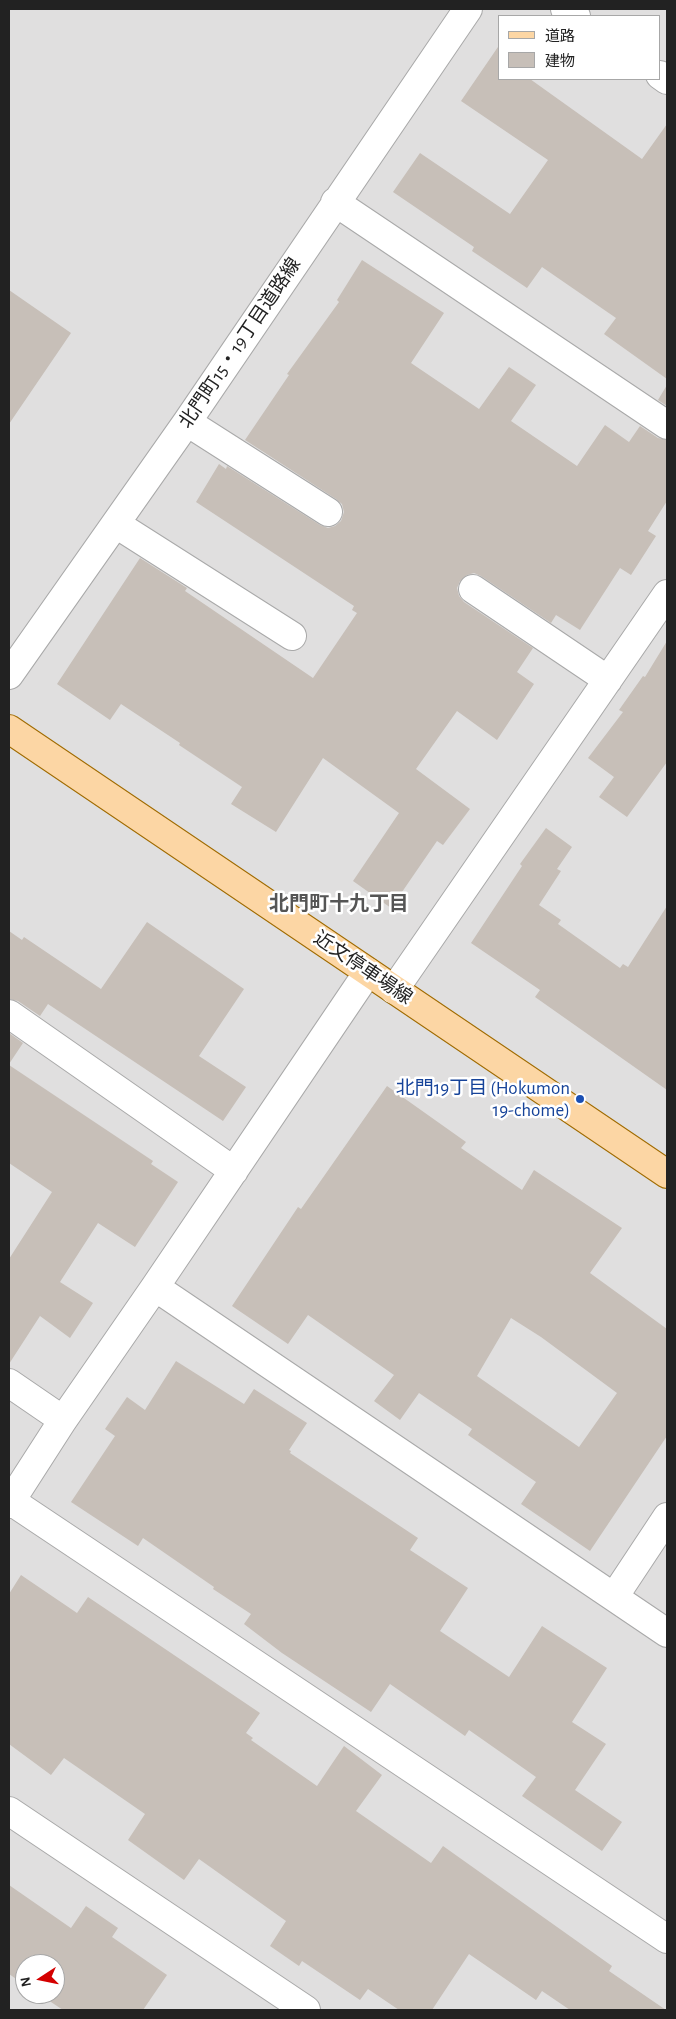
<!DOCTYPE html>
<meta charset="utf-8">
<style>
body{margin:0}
#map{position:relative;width:676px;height:2019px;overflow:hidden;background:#f2efe9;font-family:"Alegreya Sans","Noto Sans JP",sans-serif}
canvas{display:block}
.frame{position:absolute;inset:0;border:10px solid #222;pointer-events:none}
.legend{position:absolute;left:498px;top:15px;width:162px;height:65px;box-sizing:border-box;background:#fff;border:1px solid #a7a7a7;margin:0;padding:6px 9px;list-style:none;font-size:15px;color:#222}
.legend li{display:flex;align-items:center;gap:10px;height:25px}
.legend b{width:25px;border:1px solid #a7a7a7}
.north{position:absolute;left:15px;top:1954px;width:50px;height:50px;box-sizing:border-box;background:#fff;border:1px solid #a7a7a7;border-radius:50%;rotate:259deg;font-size:14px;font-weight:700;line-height:20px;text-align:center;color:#222}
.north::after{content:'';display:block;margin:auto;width:18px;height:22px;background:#d40000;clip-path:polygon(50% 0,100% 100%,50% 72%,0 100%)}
</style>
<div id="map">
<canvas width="676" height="2019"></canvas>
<div class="frame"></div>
<ul class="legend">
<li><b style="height:6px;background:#fcd6a4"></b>道路</li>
<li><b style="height:14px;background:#c7bfb8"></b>建物</li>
</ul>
<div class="north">N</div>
</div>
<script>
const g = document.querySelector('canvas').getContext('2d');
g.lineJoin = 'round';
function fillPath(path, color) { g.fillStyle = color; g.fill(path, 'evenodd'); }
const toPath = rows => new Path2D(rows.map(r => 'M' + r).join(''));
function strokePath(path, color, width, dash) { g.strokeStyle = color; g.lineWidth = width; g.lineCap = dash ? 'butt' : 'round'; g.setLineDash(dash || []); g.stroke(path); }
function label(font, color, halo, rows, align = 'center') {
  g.font = font + ' "Alegreya Sans","Noto Sans JP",sans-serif'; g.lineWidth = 5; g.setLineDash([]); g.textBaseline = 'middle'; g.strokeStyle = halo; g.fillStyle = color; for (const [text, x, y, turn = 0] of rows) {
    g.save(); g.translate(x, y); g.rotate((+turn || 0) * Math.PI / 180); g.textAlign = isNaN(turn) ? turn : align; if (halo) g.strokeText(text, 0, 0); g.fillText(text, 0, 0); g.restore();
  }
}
fillPath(toPath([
 [9,9,667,9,667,2010,9,2010],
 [500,16,660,16,660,79,500,79],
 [25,1964,55,1964,55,1994,25,1994]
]), '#e0dfdf');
fillPath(toPath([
 [500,44,500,79,530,79,642,159,667,124,667,379,604,334,616,318,542,267,527,288,472,251,474,247,393,192,420,153,510,214,548,160,461,101],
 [362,260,444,313,411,363,479,409,509,367,536,385,511,421,577,466,605,425,629,442,640,426,658,438,667,440,667,501,648,531,656,536,631,575,620,568,580,630,556,615,551,623,481,576,474,573,467,575,460,581,457,588,459,596,464,602,533,648,517,672,534,684,497,740,457,711,416,769,470,809,443,845,437,841,391,908,353,881,399,813,323,758,276,832,231,804,242,787,179,745,180,743,121,704,110,720,57,684,140,558,187,588,185,591,313,678,357,613,352,610,354,606,196,502,219,464,226,469,227,466,320,525,328,528,335,526,341,521,344,512,342,504,336,499,245,440,289,375,287,374,339,302,337,300],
 [9,290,71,333,9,424],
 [667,385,667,406,658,400],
 [667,641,667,762,627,817,599,797,614,777,588,758,623,712,619,710,643,676,645,677],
 [546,828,572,847,557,869,561,871,539,905,561,920,558,924,620,968,623,964,628,967,667,906,667,1090,535,997,540,990,471,943,522,866,520,864],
 [147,922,244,989,199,1056,246,1087,223,1121,48,1004,40,1016,18,1001,9,999,9,931,22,940,24,937,101,989],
 [9,1033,23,1043,9,1064],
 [9,1065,153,1161,151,1164,178,1182,135,1247,98,1223,60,1282,93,1303,70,1338,40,1316,9,1364,9,1259,52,1192,9,1163],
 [387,1086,466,1142,461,1148,522,1190,534,1170,622,1228,590,1273,667,1329,667,1436,590,1551,521,1504,536,1482,468,1435,472,1429,419,1393,400,1420,374,1401,394,1375,308,1315,288,1344,232,1306,298,1207,301,1209],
 [511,1318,541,1337,617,1393,579,1447,477,1376],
 [176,1361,244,1404,254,1389,307,1423,289,1450,291,1451,290,1453,418,1538,410,1550,468,1588,440,1631,509,1677,542,1626,607,1668,572,1722,606,1744,575,1790,622,1822,602,1851,522,1796,536,1777,469,1730,465,1736,390,1684,371,1712,282,1653,244,1624,251,1614,213,1589,214,1587,143,1538,138,1546,71,1502,115,1436,105,1429,127,1397,145,1410],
 [21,1575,77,1613,88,1597,260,1713,246,1733,253,1738,251,1740,317,1786,344,1746,382,1775,356,1811,431,1863,443,1846,612,1966,609,1971,666,2010,570,2010,542,1991,536,2000,469,1954,432,2010,399,2010,368,1989,360,2000,302,1961,299,1966,270,1946,286,1921,199,1859,184,1880,128,1840,145,1814,64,1758,51,1775,9,1744,9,1594],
 [9,1885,71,1928,86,1906,118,1928,112,1937,167,1975,143,2010,63,2010,39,1994,55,1994,55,1964,25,1964,25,1985,9,1974]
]), '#c7bfb8');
const minor = toPath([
 [565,9,576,16],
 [660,75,667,80],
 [335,202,667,425],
 [187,422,328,512],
 [116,524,292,636],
 [473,589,608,680],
 [9,675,187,422,468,9],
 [394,990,667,594],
 [9,1014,234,1171],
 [155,1287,667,1633],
 [9,1383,63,1420],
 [11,1501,667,1939],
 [9,1504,63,1420,155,1287,368,972],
 [614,1597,667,1517],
 [9,1811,306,2010]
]);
const major = toPath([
 [9,729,667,1174]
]);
strokePath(minor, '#a9a9a9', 30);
strokePath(major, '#a06b00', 30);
strokePath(minor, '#fff', 28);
strokePath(major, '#fcd6a4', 28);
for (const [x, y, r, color] of [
 [580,1099,5,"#1a4fb4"]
]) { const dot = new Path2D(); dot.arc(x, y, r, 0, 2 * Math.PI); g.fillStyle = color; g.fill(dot); strokePath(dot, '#fff', 2); }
label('19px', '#222', '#fff', [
 ["北門町15・19丁目道路線",240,343,-56],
 ["近文停車場線",363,968,34]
]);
label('19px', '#164399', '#fff', [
 ["北門19丁目 (Hokumon",570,1088],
 ["19-chome)",570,1110]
], 'right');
label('bold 20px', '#555', '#fff', [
 ["北門町十九丁目",339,904]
]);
</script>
